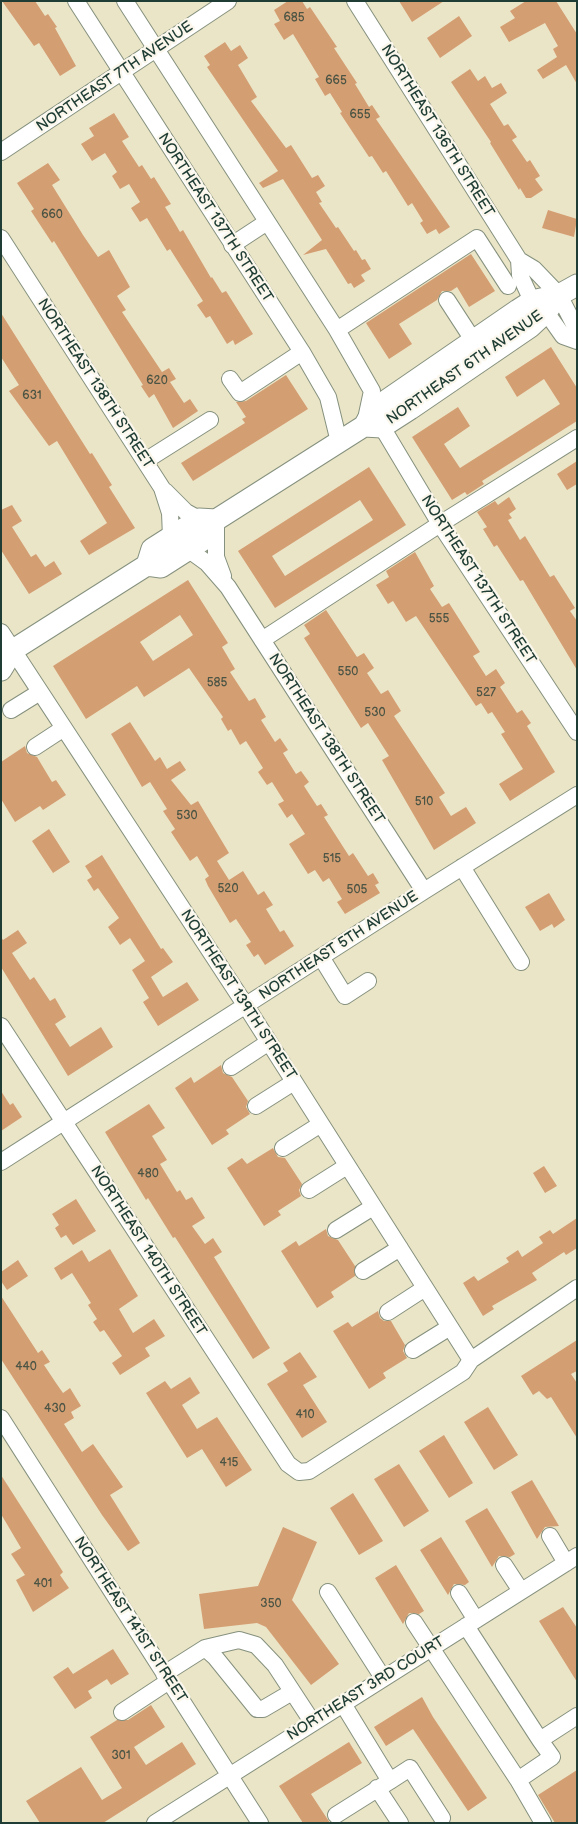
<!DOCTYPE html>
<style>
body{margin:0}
#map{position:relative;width:578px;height:1824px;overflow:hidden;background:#ebe5c7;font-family:"Balsamiq Sans",sans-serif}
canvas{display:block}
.frame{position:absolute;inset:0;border:2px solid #1f3d34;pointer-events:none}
</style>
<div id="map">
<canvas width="578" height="1824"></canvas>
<div class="frame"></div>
</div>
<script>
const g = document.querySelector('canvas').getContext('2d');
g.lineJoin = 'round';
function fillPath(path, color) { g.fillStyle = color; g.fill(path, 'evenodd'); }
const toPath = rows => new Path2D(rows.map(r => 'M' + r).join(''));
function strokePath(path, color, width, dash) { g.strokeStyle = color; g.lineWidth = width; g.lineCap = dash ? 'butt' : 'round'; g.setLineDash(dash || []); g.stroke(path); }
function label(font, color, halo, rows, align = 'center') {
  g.font = font + ' "Balsamiq Sans",sans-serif'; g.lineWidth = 4.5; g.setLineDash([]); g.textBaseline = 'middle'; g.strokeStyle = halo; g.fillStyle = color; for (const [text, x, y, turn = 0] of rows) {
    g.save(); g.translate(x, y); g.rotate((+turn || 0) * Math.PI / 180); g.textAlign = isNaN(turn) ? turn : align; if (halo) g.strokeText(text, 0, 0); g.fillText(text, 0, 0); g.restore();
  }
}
fillPath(toPath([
 [2,1,35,1,45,16,48,14,57,27,55,28,76,66,60,76,39,43,34,46],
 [288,1,302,1,307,9,310,7,337,47,334,48,357,83,355,84,369,107,372,105,380,117,376,119,450,227,439,234,436,229,427,234,420,223,423,221,412,203,408,206,386,171,383,173,372,156,369,157,340,113,342,112,330,93,325,96,315,79,319,77,293,34,284,40,274,24,280,21,274,10],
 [399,1,444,1,412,22],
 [526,1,556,1,577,34,577,84,566,65,543,79,537,70,557,57,553,49,558,46,545,23,509,42,500,27,515,18,510,11],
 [459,16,472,36,440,58,427,38],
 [225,42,231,51,240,45,248,58,238,65,257,97,251,101,286,148,291,145,312,178,318,175,325,186,316,192,322,202,319,203,336,228,338,227,354,251,356,250,362,260,365,259,371,269,361,275,365,281,354,288,351,283,348,284,326,249,303,255,322,240,283,179,263,188,259,183,278,171,207,67,210,65,204,56],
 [470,69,478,81,485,76,492,88,501,83,507,93,490,104,504,126,508,124,517,137,512,140,527,162,530,160,540,176,535,179,543,190,531,198,526,198,520,188,519,190,490,143,491,142,451,82],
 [114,113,129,137,122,141,139,167,142,165,151,179,154,177,171,204,165,207,173,220,180,232,183,230,211,278,212,277,222,293,226,291,253,334,235,345,233,340,227,344,210,316,206,318,197,305,203,301,170,249,167,251,147,218,140,222,131,208,140,202,129,184,120,189,112,176,117,172,105,153,92,161,81,144,94,136,89,128],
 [48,163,60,180,52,185,83,235,98,257,109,250,130,287,117,296,126,310,122,312,162,372,169,368,176,379,170,382,184,403,190,399,198,411,173,428,154,394,149,398,141,386,143,385,54,241,52,243,31,211,34,209,17,183],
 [548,210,577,219,574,237,542,228],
 [471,254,495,291,469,307,457,287,451,291,442,291,437,300,399,324,412,344,389,359,366,323],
 [1,313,90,454,92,453,112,485,109,487,135,528,89,555,80,541,107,523,57,441,49,446,9,391,19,385,1,357],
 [551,347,577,388,577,421,482,481,484,484,467,495,465,492,452,500,412,437,458,407,470,426,444,444,460,468,512,435,560,404,544,379,517,397,505,377],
 [286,375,308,409,193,481,181,463,245,423,242,419,246,417,236,402,246,401],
 [577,461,577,484,567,490,557,474],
 [369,467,406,525,275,608,238,551],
 [360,500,373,520,285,576,272,556],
 [509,497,516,509,509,514,512,518,508,520,520,540,525,536,550,577,554,575,575,608,570,611,577,621,577,670,523,580,520,581,497,545,494,547,483,529,487,527,477,512,495,501,498,505],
 [12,505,22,521,12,527,31,557,36,554,45,567,54,561,62,574,29,594,1,550,1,510],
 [415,552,434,586,430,589,442,607,449,603,480,652,473,656,486,676,496,669,505,683,500,687,517,713,522,710,531,723,527,726,555,772,510,801,499,784,523,769,501,734,505,732,492,712,488,714,481,703,476,706,416,616,406,622,393,601,388,604,376,585,389,577,386,571],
 [188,580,228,643,222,647,235,669,230,672,249,701,255,698,266,717,261,720,275,742,280,738,288,750,283,753,296,774,301,771,309,782,304,786,317,806,321,804,328,815,324,817,349,856,353,853,368,876,373,873,379,883,375,885,380,893,345,914,337,902,342,899,329,878,323,882,315,870,308,874,289,844,305,834,292,814,287,818,278,804,284,801,272,782,267,785,258,772,263,768,246,741,240,745,231,729,228,731,221,719,223,717,189,668,144,697,137,686,86,719,53,666],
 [180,615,193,635,153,661,140,642],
 [326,610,357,657,364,653,374,668,367,673,381,694,388,690,401,711,394,716,445,793,439,797,451,816,466,807,476,823,434,850,382,760,389,756,368,723,361,728,304,638,310,634,304,625],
 [130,722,155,761,160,757,167,769,180,761,186,770,171,780,191,805,198,801,229,853,217,861,229,880,243,871,258,895,264,891,273,905,266,909,280,932,284,930,294,946,265,965,258,954,254,957,246,945,251,942,236,919,230,923,208,886,205,879,209,876,197,856,190,861,171,832,175,829,163,811,167,809,150,782,142,787,111,734],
 [25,746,27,753,37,757,52,782,56,780,66,795,43,810,40,806,15,822,1,799,1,762],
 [49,829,70,862,53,873,32,841],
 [102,855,161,949,163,948,173,962,151,977,163,997,187,982,199,1000,158,1026,143,1002,149,998,132,970,145,961,130,938,120,945,108,927,119,918,98,888,94,891,87,880,92,877,85,866],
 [549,893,565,920,554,928,552,924,540,931,525,907],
 [18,930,27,943,12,953,30,980,34,977,50,1001,55,998,66,1017,55,1024,70,1047,101,1027,113,1047,68,1076,1,967,1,937,3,940],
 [221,1065,223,1073,232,1077,248,1101,246,1107,250,1114,226,1130,229,1134,212,1145,175,1088,191,1077,194,1083],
 [1,1091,10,1105,13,1103,22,1117,1,1131],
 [149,1104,165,1128,152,1136,167,1160,160,1164,177,1192,180,1190,186,1200,192,1197,205,1218,192,1226,205,1244,213,1238,222,1252,214,1257,270,1348,253,1359,175,1237,173,1238,148,1198,146,1200,105,1132],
 [273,1148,278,1157,285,1158,302,1184,299,1190,301,1196,278,1211,281,1215,264,1226,227,1168,242,1158,247,1164],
 [544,1166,557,1186,545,1193,533,1173],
 [76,1199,96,1231,73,1245,66,1235,61,1238,55,1228,59,1225,52,1214],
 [577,1218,577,1248,566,1255,564,1252,532,1273,537,1280,492,1306,494,1309,483,1316,463,1283,474,1276,478,1281,509,1262,506,1258,518,1250,522,1257,543,1243,539,1237,550,1230,553,1234],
 [326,1229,328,1236,338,1240,355,1266,355,1276,331,1292,334,1297,317,1308,281,1251,296,1241,299,1246],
 [110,1249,138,1296,119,1309,133,1333,154,1319,165,1336,145,1348,150,1356,120,1375,112,1363,122,1356,104,1330,100,1332,93,1322,97,1319,88,1305,91,1303,72,1273,61,1280,54,1268,82,1250,89,1262],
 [18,1260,28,1276,7,1290,1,1281,1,1272],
 [1,1296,38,1353,42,1350,50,1362,44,1365,56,1383,63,1393,70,1388,81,1406,71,1412,74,1418,64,1424,82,1452,93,1444,123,1487,110,1495,140,1543,128,1551,102,1515,1,1359],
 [378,1311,380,1318,384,1321,391,1321,395,1328,405,1345,403,1351,407,1358,383,1373,386,1378,369,1389,333,1331,348,1322,352,1327],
 [577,1340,577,1371,571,1374,577,1383,577,1438,551,1397,547,1399,539,1391,533,1395,521,1376],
 [300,1352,317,1377,303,1385,327,1422,302,1438,267,1384,288,1371,283,1363],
 [190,1377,200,1393,182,1405,197,1429,217,1417,252,1470,226,1487,202,1449,187,1458,146,1393,165,1381,171,1389],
 [488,1407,518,1455,494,1470,464,1422],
 [444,1435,473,1483,449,1498,419,1451],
 [399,1464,429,1511,404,1527,374,1479],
 [1,1475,63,1572,60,1575,69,1588,33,1612,16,1580,25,1575,11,1554,21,1548,1,1514],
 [532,1480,559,1526,545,1527,537,1539,511,1492],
 [353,1493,383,1541,359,1555,330,1508],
 [487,1508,515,1554,510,1557,499,1556,492,1567,465,1521],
 [283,1527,317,1542,292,1600,339,1664,311,1685,266,1627,257,1623,204,1629,199,1594,258,1586],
 [441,1537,469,1582,465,1585,454,1584,448,1595,420,1550],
 [396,1565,424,1611,419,1614,409,1613,403,1624,375,1578],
 [563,1607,577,1628,577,1682,539,1621],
 [113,1649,129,1674,111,1685,107,1679,88,1691,92,1698,75,1709,53,1677,68,1667,73,1674],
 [422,1697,433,1717,487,1798,468,1811,413,1729,386,1746,374,1727],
 [151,1705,165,1727,134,1747,146,1765,182,1742,196,1764,103,1823,40,1823,26,1801,81,1767,102,1800,122,1788,90,1737,117,1720,128,1720],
 [349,1742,362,1763,311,1794,330,1823,303,1823,279,1786],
 [577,1770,577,1823,555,1823,538,1795]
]), '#d49e73');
const minor = toPath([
 [76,1,302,352,328,397,339,442],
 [125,1,337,330,372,391,366,419],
 [355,1,519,260,534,269,559,295,577,330],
 [1,152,228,1],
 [1,238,162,488,170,513,171,537],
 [232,245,267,222],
 [519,260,520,275,532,301],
 [447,300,473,340],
 [546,312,563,336,577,341],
 [337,330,477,238,508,286],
 [230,379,240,393,302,352],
 [382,427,440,524,577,732],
 [145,461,210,420],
 [165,491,186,512,199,519],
 [216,522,216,557,223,576],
 [189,550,207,563,228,587,424,891],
 [1,632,246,1006,471,1360],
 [262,640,440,524,577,438],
 [11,710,40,692],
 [35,747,64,728],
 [462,867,521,962],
 [321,957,345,996,368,981],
 [1,1026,288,1464,299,1472,309,1471,463,1372,471,1360,577,1288],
 [231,1067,269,1042],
 [256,1106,294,1082],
 [283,1148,321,1124],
 [1,1162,424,891,577,795],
 [309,1190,347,1166],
 [336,1230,373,1207],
 [363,1271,400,1248],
 [388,1312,425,1288],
 [413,1350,450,1327],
 [1,1418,260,1823],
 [550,1536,566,1563],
 [504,1565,521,1591],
 [328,1592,383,1678],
 [459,1593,476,1620],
 [414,1622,518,1780,543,1823],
 [466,1626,540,1740,577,1716],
 [205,1648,215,1657,257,1709,263,1709,292,1692],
 [164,1674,205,1648,239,1640,256,1645,275,1665,313,1723],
 [343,1704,390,1781,410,1768,442,1818],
 [122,1712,169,1681],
 [518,1780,552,1757,540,1740],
 [377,1788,400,1823],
 [336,1815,390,1781],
 [155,1823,577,1556]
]);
const major = toPath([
 [364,426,382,427,410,409,530,327,546,312,559,295],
 [147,565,152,549,199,519,216,520,364,426,374,409,518,310,532,301,559,295,577,285],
 [1,652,13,650,147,565,161,567,208,537,216,520],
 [1,670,13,650]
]);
strokePath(minor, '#85917e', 18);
strokePath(major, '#85917e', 23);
strokePath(minor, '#fff', 16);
strokePath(major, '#fff', 21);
label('12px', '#4c5544', null, [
 ["685",294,18],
 ["665",336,81],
 ["655",360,115],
 ["660",52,215],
 ["620",157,381],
 ["631",32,396],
 ["555",439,619],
 ["550",348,672],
 ["585",217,683],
 ["527",486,693],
 ["530",375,713],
 ["510",424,802],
 ["530",187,816],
 ["515",332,859],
 ["520",228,889],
 ["505",357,890],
 ["480",148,1174],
 ["440",26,1367],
 ["430",55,1409],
 ["410",305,1415],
 ["415",229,1463],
 ["401",43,1584],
 ["350",271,1604],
 ["301",121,1756]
]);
label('15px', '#1f3d34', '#fbf7ec', [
 ["NORTHEAST 7TH AVENUE",115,77,-34],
 ["NORTHEAST 136TH STREET",437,131,58],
 ["NORTHEAST 137TH STREET",215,218,57],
 ["NORTHEAST 6TH AVENUE",465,368,-35],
 ["NORTHEAST 138TH STREET",95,384,57],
 ["NORTHEAST 137TH STREET",478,580,57],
 ["NORTHEAST 138TH STREET",326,739,57],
 ["NORTHEAST 5TH AVENUE",339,946,-33],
 ["NORTHEAST 139TH STREET",238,995,57],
 ["NORTHEAST 140TH STREET",148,1251,57],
 ["NORTHEAST 141ST STREET",130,1620,57],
 ["NORTHEAST 3RD COURT",366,1689,-32]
]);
</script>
